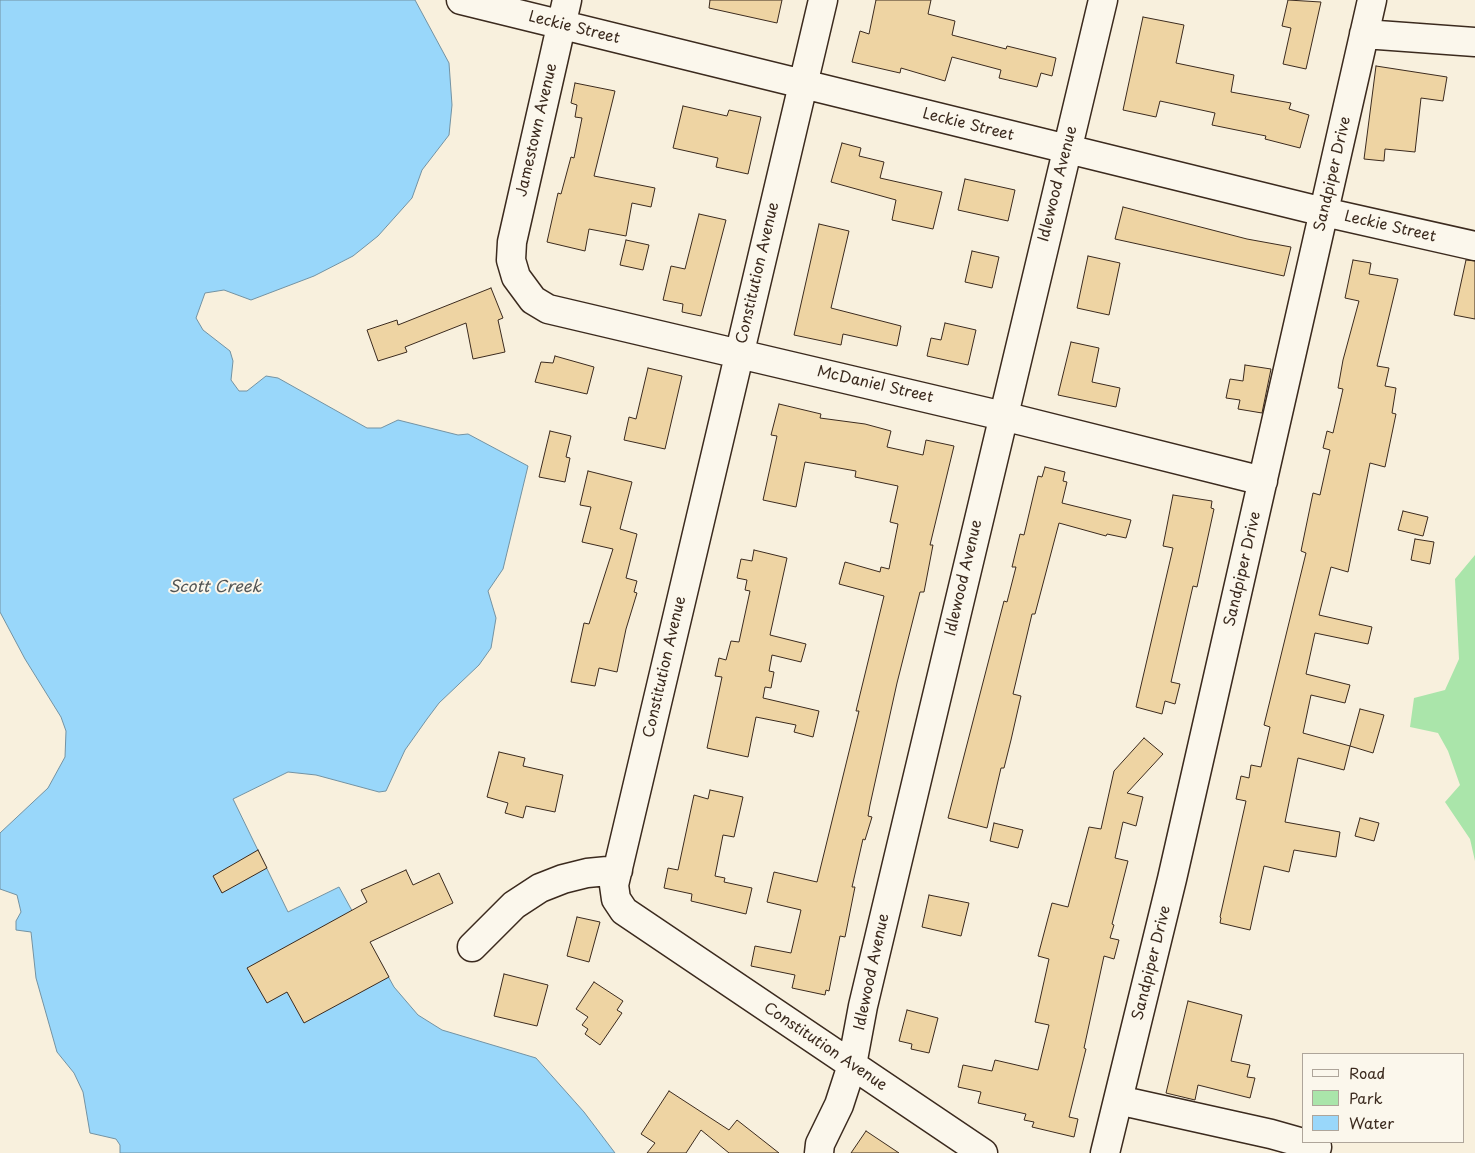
<!DOCTYPE html>
<style>
body{margin:0}
#map{position:relative;width:1475px;height:1153px;overflow:hidden;background:#f8f0dd;font-family:"Playpen Sans",sans-serif}
canvas{display:block}
.legend{position:absolute;left:1302px;top:1053px;width:162px;height:90px;box-sizing:border-box;background:#fbf7ec;border:1px solid #aea59a;margin:0;padding:6px 9px;list-style:none;font-size:15px;color:#3b2a1e}
.legend li{display:flex;align-items:center;gap:10px;height:25px}
.legend b{width:25px;border:1px solid #aea59a}
</style>
<div id="map">
<canvas width="1475" height="1153"></canvas>
<ul class="legend">
<li><b style="height:6px;background:#fbf7ec"></b>Road</li>
<li><b style="height:14px;background:#aae5aa"></b>Park</li>
<li><b style="height:14px;background:#99d7fa"></b>Water</li>
</ul>
</div>
<script>
const g = document.querySelector('canvas').getContext('2d');
g.lineJoin = 'round';
function fillPath(path, color) { g.fillStyle = color; g.fill(path, 'evenodd'); }
const toPath = rows => new Path2D(rows.map(r => 'M' + r).join(''));
function strokePath(path, color, width, dash) { g.strokeStyle = color; g.lineWidth = width; g.lineCap = dash ? 'butt' : 'round'; g.setLineDash(dash || []); g.stroke(path); }
function label(font, color, halo, rows, align = 'center') {
  g.font = font + ' "Playpen Sans",sans-serif'; g.lineWidth = 4; g.setLineDash([]); g.textBaseline = 'middle'; g.strokeStyle = halo; g.fillStyle = color; for (const [text, x, y, turn = 0] of rows) {
    g.save(); g.translate(x, y); g.rotate((+turn || 0) * Math.PI / 180); g.textAlign = isNaN(turn) ? turn : align; if (halo) g.strokeText(text, 0, 0); g.fillText(text, 0, 0); g.restore();
  }
}
fillPath(toPath([
 [1475,555,1475,861,1470,839,1445,802,1460,785,1448,751,1438,733,1410,727,1414,698,1445,690,1459,659,1455,579]
]), '#aae5aa');
const water = toPath([
 [0,0,415,0,449,63,452,105,449,135,422,170,412,198,378,236,353,256,314,276,251,300,224,290,205,293,196,318,203,330,230,351,233,361,231,380,239,391,247,391,266,376,278,378,367,428,381,428,398,420,458,435,468,434,528,466,503,569,488,591,496,618,491,648,479,665,439,703,427,719,405,750,386,791,379,792,316,775,288,772,233,799,288,912,339,887,394,987,418,1015,442,1030,536,1058,584,1112,615,1153,120,1153,120,1145,116,1139,90,1133,83,1092,74,1073,57,1052,36,978,31,932,16,930,16,921,21,912,17,895,0,889,0,833,48,788,65,757,66,731,61,717,25,659,0,612,0,0]
]);
fillPath(water, '#99d7fa');
strokePath(water, '#7392a2', 1);
const building = toPath([
 [710,0,782,0,777,23,709,8,710,0],
 [876,0,931,0,928,14,955,21,952,35,1006,49,1007,46,1056,58,1052,76,1041,73,1037,87,999,78,1001,70,952,57,945,81,901,68,900,73,852,62,860,31,869,34,876,0],
 [1288,0,1321,2,1306,69,1283,64,1291,28,1282,26,1288,0],
 [1143,17,1184,25,1176,63,1234,75,1231,92,1291,103,1289,109,1309,115,1300,148,1265,139,1266,136,1212,125,1215,113,1160,101,1156,117,1123,110,1143,17],
 [1376,66,1447,77,1443,101,1421,98,1415,152,1385,149,1384,161,1364,159,1376,66],
 [575,83,615,91,594,176,655,188,651,207,632,203,626,236,589,229,585,251,547,242,558,193,561,194,571,157,574,158,582,118,575,117,577,105,571,103,575,83],
 [683,106,727,116,729,110,761,117,748,174,716,167,718,158,673,148,683,106],
 [842,143,861,148,859,156,884,162,880,178,942,192,933,229,892,220,896,200,831,182,842,143],
 [965,179,1015,190,1008,221,958,210,965,179],
 [1123,207,1247,239,1291,247,1284,276,1115,239,1123,207],
 [699,214,726,220,701,316,682,312,683,304,663,300,671,266,685,269,699,214],
 [819,224,849,231,831,308,901,326,897,346,843,334,841,345,794,335,819,224],
 [626,240,649,245,643,270,620,265,626,240],
 [972,251,999,257,992,288,965,282,972,251],
 [1088,256,1120,263,1109,315,1077,308,1088,256],
 [1353,260,1371,263,1369,274,1398,279,1377,366,1389,368,1385,386,1396,388,1392,413,1396,414,1385,467,1370,463,1348,572,1331,567,1319,615,1372,627,1368,644,1315,633,1306,674,1350,685,1345,703,1311,695,1303,733,1350,746,1344,770,1298,758,1285,822,1340,832,1336,857,1294,850,1289,872,1264,866,1250,930,1220,923,1221,918,1220,917,1246,801,1236,799,1241,776,1249,778,1251,765,1261,767,1270,727,1264,725,1306,553,1301,551,1313,493,1320,495,1330,450,1323,448,1327,431,1333,433,1343,389,1338,388,1343,360,1359,301,1345,298,1353,260],
 [1466,260,1475,261,1475,319,1454,315,1466,260],
 [491,288,503,318,498,320,505,352,473,359,466,323,405,347,407,352,378,361,367,330,397,320,398,325,491,288],
 [945,323,976,330,968,365,927,356,931,338,941,340,945,323],
 [1071,342,1099,348,1092,382,1120,388,1116,407,1058,395,1071,342],
 [555,356,594,367,587,394,535,382,541,362,553,363,555,356],
 [1245,365,1271,369,1262,413,1238,409,1240,400,1226,398,1230,379,1243,381,1245,365],
 [648,368,682,376,665,449,624,440,629,417,636,419,648,368],
 [779,404,821,414,820,418,865,424,891,431,887,447,923,455,926,440,954,446,930,545,933,545,924,592,920,592,897,683,870,805,868,816,872,817,865,840,863,839,852,887,855,887,845,937,840,936,829,991,826,990,825,995,792,988,795,975,751,966,755,946,791,953,801,910,767,902,774,872,817,882,859,711,856,711,884,596,839,584,845,562,880,572,881,567,889,569,898,524,890,522,898,486,855,477,856,471,805,462,796,507,763,500,777,436,771,435,779,404],
 [550,431,571,436,566,457,570,458,565,482,539,477,550,431],
 [1045,467,1065,472,1063,481,1067,482,1062,503,1131,520,1126,538,1107,534,1106,536,1059,523,1035,614,1032,614,1013,694,1021,696,1011,740,1004,768,1001,768,987,828,948,818,1004,601,1007,602,1016,567,1012,567,1020,534,1024,535,1038,476,1042,477,1045,467],
 [588,471,632,482,620,529,637,534,626,578,637,581,634,592,637,593,626,629,617,672,599,668,595,686,571,682,584,623,589,624,613,549,582,542,591,507,580,505,588,471],
 [1173,495,1212,501,1211,508,1214,509,1197,587,1193,586,1171,682,1180,684,1175,704,1165,701,1162,714,1136,707,1173,548,1163,546,1173,495],
 [1403,511,1428,517,1423,536,1398,530,1403,511],
 [1415,539,1434,542,1430,564,1411,560,1415,539],
 [754,550,787,558,770,635,806,644,801,662,772,655,769,671,774,672,771,688,765,687,763,698,819,711,813,737,794,732,796,725,756,717,748,757,707,748,722,677,715,676,719,658,726,660,731,641,739,642,750,591,745,590,747,580,737,578,741,559,752,561,754,550],
 [1360,709,1384,715,1373,753,1350,746,1360,709],
 [1144,738,1163,754,1127,793,1143,797,1136,826,1123,822,1115,858,1128,861,1112,924,1114,925,1110,938,1119,940,1114,959,1104,956,1084,1048,1086,1049,1069,1117,1078,1119,1074,1137,1032,1127,1034,1122,1024,1120,1026,1114,978,1103,981,1092,958,1087,963,1065,992,1071,995,1060,1038,1070,1049,1025,1035,1022,1049,959,1038,956,1052,903,1068,907,1089,827,1101,829,1114,771,1144,738],
 [499,752,525,758,523,766,563,775,555,812,526,806,523,818,505,813,508,803,487,797,499,752],
 [710,790,743,797,734,837,723,835,715,876,725,878,724,882,752,888,746,914,691,901,692,894,664,888,668,868,678,870,694,795,708,799,710,790],
 [1360,818,1379,823,1374,841,1355,836,1360,818],
 [994,823,1023,830,1018,848,990,841,994,823],
 [258,850,267,868,222,893,213,876,258,850],
 [406,870,413,885,439,873,453,903,370,942,389,977,304,1023,287,992,267,1003,247,968,367,902,361,890,406,870],
 [929,895,969,903,961,936,922,927,929,895],
 [577,917,600,922,589,962,567,956,577,917],
 [504,974,548,985,537,1026,494,1016,504,974],
 [594,982,623,1001,617,1010,622,1013,600,1045,585,1034,588,1029,582,1025,588,1017,576,1009,594,982],
 [1188,1001,1242,1015,1231,1061,1250,1065,1247,1077,1255,1078,1250,1098,1198,1085,1195,1100,1166,1093,1188,1001],
 [907,1010,938,1018,929,1053,911,1049,912,1044,899,1041,907,1010],
 [669,1091,729,1130,737,1120,779,1153,729,1153,701,1130,686,1153,647,1153,655,1143,641,1134,669,1091],
 [866,1131,899,1153,851,1153,866,1131]
]);
fillPath(building, '#eed4a3');
strokePath(building, '#3b2a1e', 1);
const minor = toPath([
 [461,0,1324,212,1475,246],
 [567,0,512,242,511,260,516,277,533,300,548,309,1003,416,1263,481],
 [823,0,614,885,616,899,624,911,983,1153],
 [1364,34,1475,42],
 [472,947,514,905,540,888,563,879,587,873,618,870],
 [1118,1100,1271,1134,1317,1147],
 [819,1153,820,1144,839,1105,852,1065,863,1006,1103,0],
 [1105,1153,1172,879,1372,0]
]);
strokePath(minor, '#3b2a1e', 31);
strokePath(minor, '#fbf7ec', 28);
label('15px', '#3b2a1e', '#fbf7ec', [
 ["Leckie Street",574,28,14],
 ["Leckie Street",968,125,14],
 ["Jamestown Avenue",537,130,-77],
 ["Sandpiper Drive",1333,174,-77],
 ["Idlewood Avenue",1058,184,-76],
 ["Leckie Street",1390,227,13],
 ["Constitution Avenue",758,273,-77],
 ["McDaniel Street",875,385,13],
 ["Sandpiper Drive",1243,569,-77],
 ["Idlewood Avenue",964,578,-77],
 ["Constitution Avenue",665,667,-77],
 ["Sandpiper Drive",1152,963,-76],
 ["Idlewood Avenue",872,972,-78],
 ["Constitution Avenue",825,1047,34]
]);
label('italic 16px', '#525555', '#fbf7ec', [
 ["Scott Creek",215,588]
]);
</script>
